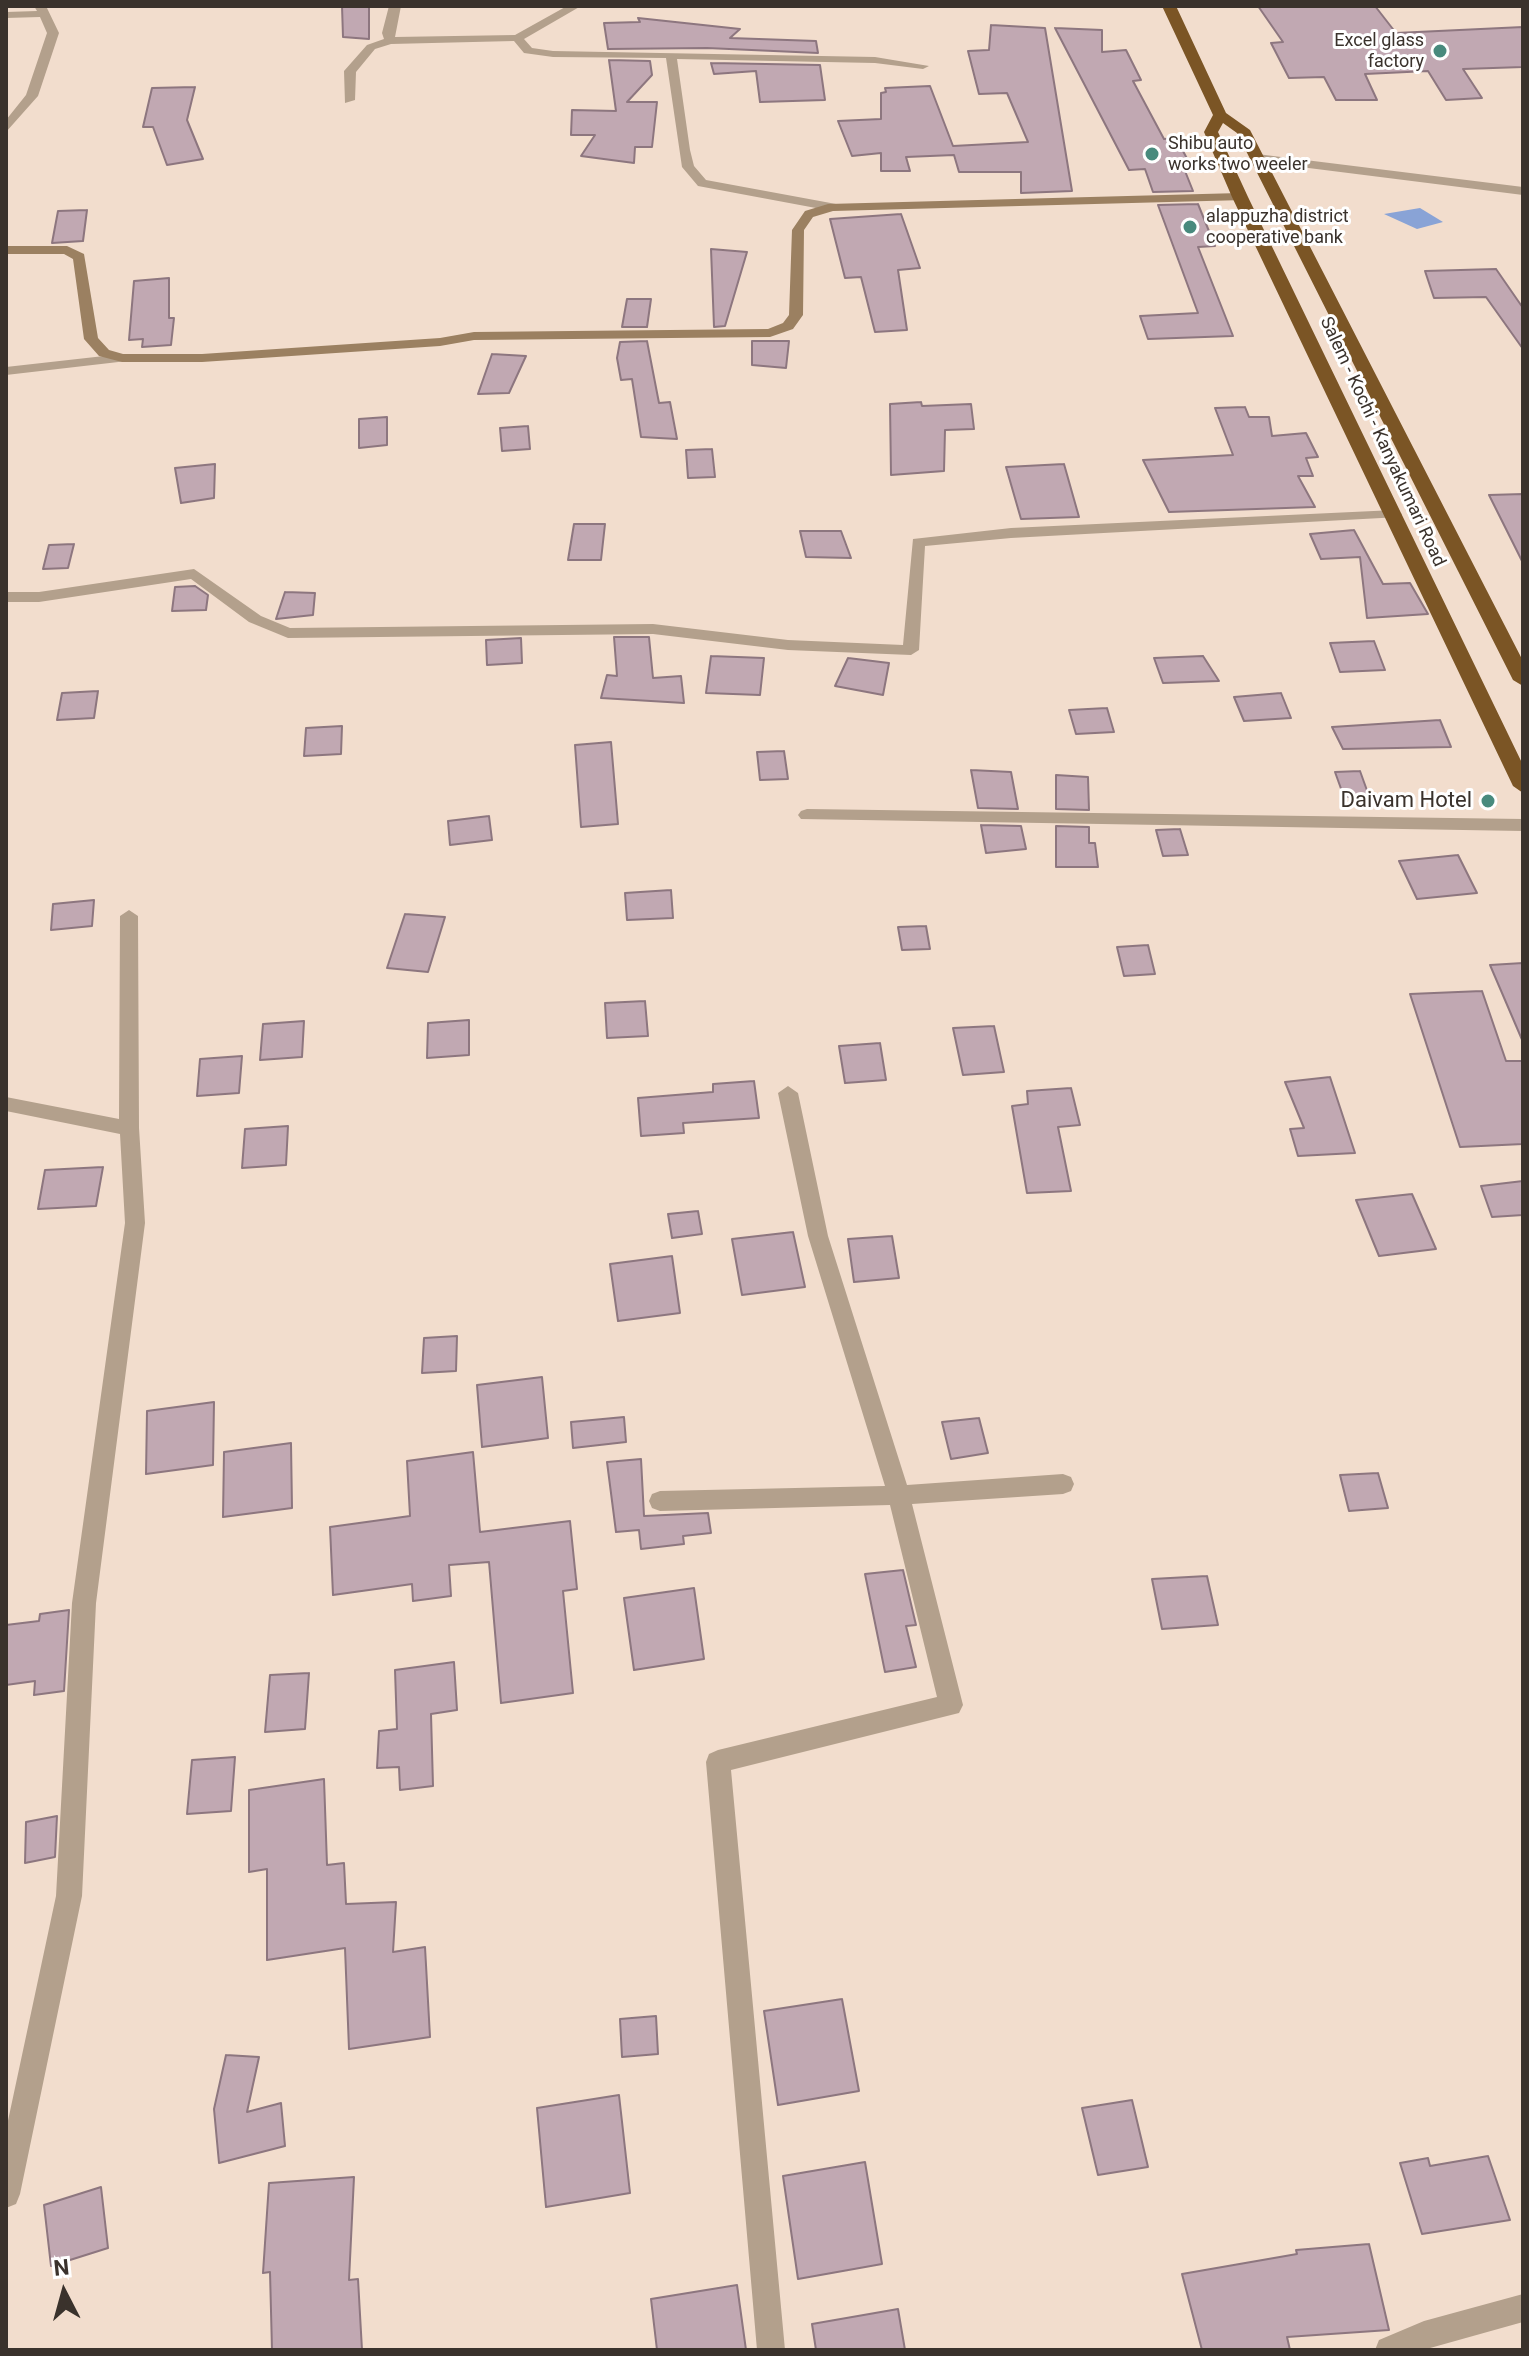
<!DOCTYPE html>
<style>
body{margin:0}
#map{position:relative;width:1529px;height:2356px;overflow:hidden;background:#f2ddcd;font-family:Roboto,sans-serif}
canvas{display:block}
.frame{position:absolute;inset:0;border:8px solid #3a322c;pointer-events:none}
.north{position:absolute;left:24px;top:2252px;width:80px;height:80px;-webkit-text-stroke:6px #fff;paint-order:stroke;rotate:354deg;font-size:22px;font-weight:700;line-height:32px;text-align:center;color:#3a322c}
.north::after{content:'';display:block;margin:auto;width:28px;height:36px;background:#3a322c;clip-path:polygon(50% 0,100% 100%,50% 72%,0 100%)}
</style>
<div id="map">
<canvas width="1529" height="2356"></canvas>
<div class="frame"></div>
<div class="north">N</div>
</div>
<script>
const g = document.querySelector('canvas').getContext('2d');
g.lineJoin = 'round';
function fillPath(path, color) { g.fillStyle = color; g.fill(path, 'evenodd'); }
const toPath = rows => new Path2D(rows.map(r => 'M' + r).join(''));
function strokePath(path, color, width, dash) { g.strokeStyle = color; g.lineWidth = width; g.lineCap = dash ? 'butt' : 'round'; g.setLineDash(dash || []); g.stroke(path); }
function label(font, color, halo, rows, align = 'center') {
  g.font = font + ' Roboto,sans-serif'; g.lineWidth = 6; g.setLineDash([]); g.textBaseline = 'middle'; g.strokeStyle = halo; g.fillStyle = color; for (const [text, x, y, turn = 0] of rows) {
    g.save(); g.translate(x, y); g.rotate((+turn || 0) * Math.PI / 180); g.textAlign = isNaN(turn) ? turn : align; if (halo) g.strokeText(text, 0, 0); g.fillText(text, 0, 0); g.restore();
  }
}
fillPath(toPath([
 [1420,208,1443,222,1417,229,1384,214]
]), '#89a3d6');
const building = toPath([
 [342,6,369,6,369,39,343,37,342,6],
 [1258,6,1375,6,1396,33,1523,27,1523,67,1463,69,1482,98,1446,100,1428,71,1365,74,1377,100,1336,100,1324,77,1289,78,1271,43,1283,42,1258,6],
 [638,18,740,29,730,38,816,41,818,53,707,48,608,49,604,23,640,22,638,18],
 [991,25,1045,28,1072,191,1021,193,1021,172,959,172,954,155,906,157,910,171,881,171,881,153,852,156,838,121,881,119,881,93,886,92,885,88,930,86,953,146,1028,142,1007,93,979,94,968,51,989,50,991,25],
 [1055,28,1102,30,1102,52,1126,50,1141,80,1133,81,1164,139,1176,138,1191,166,1183,166,1193,191,1153,192,1145,169,1129,170,1055,28],
 [609,60,650,61,652,75,627,102,657,102,652,147,635,147,634,163,581,156,595,135,571,135,572,110,616,111,609,60],
 [711,63,820,65,825,100,760,102,756,71,714,74,711,63],
 [195,87,187,120,203,159,167,165,153,127,143,127,152,88,195,87],
 [1198,204,1215,246,1198,247,1233,336,1148,339,1140,316,1198,313,1158,205,1198,204],
 [87,210,83,241,52,243,58,211,87,210],
 [901,214,920,268,898,270,907,330,875,332,861,277,845,278,830,219,901,214],
 [711,249,747,252,725,326,714,327,711,249],
 [1496,269,1523,308,1523,349,1486,297,1434,298,1425,271,1496,269],
 [169,278,169,318,174,318,171,345,142,347,143,339,129,340,134,281,169,278],
 [627,299,651,299,647,327,622,327,627,299],
 [647,341,659,403,670,402,677,439,641,437,632,379,621,380,617,358,620,342,647,341],
 [752,341,789,341,786,368,752,365,752,341],
 [492,354,526,356,509,393,478,394,492,354],
 [921,402,922,406,971,404,974,429,945,430,944,471,891,475,890,404,921,402],
 [1245,407,1249,417,1269,417,1272,436,1306,433,1318,457,1306,458,1313,476,1298,476,1315,507,1169,512,1143,460,1233,455,1215,408,1245,407],
 [387,417,387,445,359,448,359,419,387,417],
 [528,426,530,449,502,451,500,428,528,426],
 [712,449,715,477,688,478,686,450,712,449],
 [215,464,214,498,181,503,175,468,215,464],
 [1064,464,1079,517,1021,519,1006,467,1064,464],
 [1523,494,1523,563,1489,495,1523,494],
 [574,524,605,524,601,560,568,560,574,524],
 [1354,530,1383,584,1410,583,1428,614,1367,618,1360,557,1321,559,1310,534,1354,530],
 [800,531,841,531,851,558,806,557,800,531],
 [74,544,68,568,43,569,49,545,74,544],
 [195,586,208,595,206,610,172,611,175,587,195,586],
 [285,592,315,593,313,615,276,619,285,592],
 [614,637,649,637,653,678,681,676,684,703,601,698,607,675,617,676,614,637],
 [521,638,522,663,487,665,486,640,521,638],
 [1374,641,1385,670,1340,672,1330,643,1374,641],
 [711,656,764,658,760,695,706,693,711,656],
 [1203,656,1219,681,1163,683,1154,658,1203,656],
 [848,658,889,663,883,695,835,686,848,658],
 [98,691,94,718,57,720,62,693,98,691],
 [1281,693,1291,718,1244,721,1234,697,1281,693],
 [1107,708,1114,732,1076,734,1069,710,1107,708],
 [1440,720,1451,747,1343,749,1332,727,1440,720],
 [342,726,341,754,304,756,306,728,342,726],
 [611,742,618,824,581,827,575,745,611,742],
 [784,751,788,779,760,780,757,752,784,751],
 [971,770,1011,772,1018,809,978,808,971,770],
 [1360,771,1369,796,1344,797,1335,772,1360,771],
 [1056,775,1088,777,1089,810,1056,809,1056,775],
 [489,816,492,840,450,845,448,821,489,816],
 [981,825,1021,826,1026,849,986,853,981,825],
 [1056,826,1089,827,1089,843,1095,843,1098,867,1056,867,1056,826],
 [1180,829,1188,855,1163,856,1156,830,1180,829],
 [1458,855,1477,893,1417,899,1399,861,1458,855],
 [671,890,673,918,627,920,625,893,671,890],
 [94,900,92,926,51,930,53,904,94,900],
 [405,914,445,917,428,972,387,968,405,914],
 [926,926,930,949,902,950,898,927,926,926],
 [1148,945,1155,974,1124,976,1117,947,1148,945],
 [1523,963,1523,1042,1490,965,1523,963],
 [1482,991,1506,1061,1523,1061,1523,1144,1460,1147,1410,994,1482,991],
 [645,1001,648,1036,607,1038,605,1003,645,1001],
 [469,1020,469,1055,427,1058,428,1023,469,1020],
 [304,1021,302,1057,260,1060,263,1024,304,1021],
 [994,1026,1004,1072,963,1075,953,1028,994,1026],
 [880,1043,886,1080,845,1083,839,1046,880,1043],
 [242,1056,239,1093,197,1096,200,1059,242,1056],
 [1330,1077,1355,1153,1298,1156,1290,1129,1304,1128,1285,1082,1330,1077],
 [754,1081,759,1118,683,1123,684,1133,641,1136,638,1098,713,1092,713,1084,754,1081],
 [1071,1088,1080,1125,1058,1127,1071,1191,1027,1193,1012,1106,1028,1104,1027,1091,1071,1088],
 [288,1126,286,1165,242,1168,245,1129,288,1126],
 [103,1167,96,1206,38,1209,45,1170,103,1167],
 [1523,1181,1523,1215,1492,1217,1481,1186,1523,1181],
 [1412,1194,1436,1249,1379,1256,1356,1200,1412,1194],
 [698,1211,702,1234,672,1238,668,1214,698,1211],
 [793,1232,805,1287,742,1295,732,1239,793,1232],
 [892,1236,899,1278,854,1282,848,1239,892,1236],
 [672,1256,680,1313,618,1321,610,1264,672,1256],
 [457,1336,456,1371,422,1373,424,1338,457,1336],
 [542,1377,548,1438,482,1447,477,1385,542,1377],
 [214,1402,213,1465,146,1474,147,1411,214,1402],
 [624,1417,626,1442,573,1448,571,1422,624,1417],
 [979,1418,988,1453,951,1459,942,1422,979,1418],
 [291,1443,292,1508,223,1517,224,1452,291,1443],
 [473,1452,480,1532,570,1521,577,1589,563,1591,573,1693,501,1703,489,1562,449,1565,451,1596,413,1601,412,1584,333,1595,330,1527,410,1516,407,1461,473,1452],
 [641,1459,644,1516,708,1513,711,1533,683,1536,684,1544,641,1549,639,1530,616,1532,607,1462,641,1459],
 [1378,1473,1388,1508,1349,1511,1340,1475,1378,1473],
 [903,1570,916,1625,906,1626,916,1667,885,1672,865,1574,903,1570],
 [1207,1576,1218,1625,1162,1629,1152,1579,1207,1576],
 [694,1588,704,1659,634,1670,624,1598,694,1588],
 [69,1610,64,1691,34,1695,35,1681,6,1685,6,1625,39,1621,40,1614,69,1610],
 [454,1662,457,1710,431,1714,433,1786,400,1790,399,1767,377,1768,379,1731,397,1729,395,1670,454,1662],
 [309,1673,305,1729,265,1732,270,1675,309,1673],
 [235,1757,231,1811,187,1814,192,1760,235,1757],
 [324,1779,327,1865,344,1863,346,1904,396,1902,393,1952,425,1947,430,2037,349,2049,345,1948,267,1960,267,1869,249,1872,249,1790,324,1779],
 [57,1816,55,1857,25,1863,26,1822,57,1816],
 [842,1999,859,2091,778,2105,764,2011,842,1999],
 [656,2016,658,2054,622,2057,620,2019,656,2016],
 [226,2055,259,2057,247,2112,281,2103,285,2146,219,2163,214,2109,226,2055],
 [619,2095,630,2193,546,2207,537,2108,619,2095],
 [1132,2100,1148,2167,1098,2175,1082,2108,1132,2100],
 [1488,2156,1510,2220,1422,2234,1400,2163,1428,2158,1430,2166,1488,2156],
 [865,2162,882,2264,798,2279,783,2176,865,2162],
 [354,2177,349,2280,358,2279,362,2350,272,2350,270,2272,263,2273,269,2183,354,2177],
 [101,2187,108,2248,51,2266,44,2205,101,2187],
 [1369,2244,1389,2330,1287,2337,1290,2350,1202,2350,1182,2274,1297,2254,1296,2250,1369,2244],
 [737,2285,746,2350,657,2350,651,2299,737,2285],
 [898,2309,905,2350,816,2350,812,2324,898,2309]
]);
fillPath(building, '#c1a8b2');
strokePath(building, '#8d767f', 2);
fillPath(toPath([
 [34,6,46,6,59,33,38,96,6,132,6,120,26,95,47,33,40,17,6,18,6,12,37,11,34,6],
 [389,6,401,6,395,37,515,35,567,6,581,6,524,39,532,48,553,51,875,57,929,66,923,69,875,63,677,59,690,150,694,166,706,180,836,204,836,210,832,211,698,186,682,167,666,58,553,57,524,53,514,41,391,44,375,49,356,72,355,100,345,103,344,71,367,45,384,39,382,33,389,6],
 [1257,154,1523,187,1523,195,1253,161,1251,158,1257,154],
 [122,354,127,355,127,361,6,375,6,367,122,354],
 [1395,510,1402,514,1400,517,1011,538,925,546,919,650,911,655,788,650,653,634,288,638,249,622,191,579,39,602,6,602,6,592,39,592,194,569,261,616,290,628,653,624,788,640,903,645,913,539,1011,528,1395,510],
 [807,809,1523,819,1523,831,801,819,798,815,801,811,807,809],
 [129,910,138,916,139,1128,145,1223,96,1603,82,1896,20,2194,16,2204,6,2208,6,2130,56,1896,72,1603,125,1223,120,1134,6,1111,6,1097,119,1119,120,916,129,910],
 [788,1086,798,1093,828,1236,907,1485,1063,1474,1071,1477,1074,1484,1071,1491,1063,1494,912,1504,963,1705,959,1713,731,1770,785,2350,757,2350,706,1762,709,1754,718,1750,937,1697,890,1505,660,1511,652,1508,649,1501,652,1494,660,1491,885,1486,808,1236,778,1093,788,1086],
 [1523,2294,1523,2322,1423,2350,1375,2350,1379,2340,1424,2321,1523,2294]
]), '#b3a08c');
fillPath(toPath([
 [1240,193,1246,197,1244,200,833,211,813,217,804,230,803,315,793,329,770,337,474,340,440,346,202,362,122,362,99,356,84,339,73,259,64,254,6,254,6,246,67,246,84,254,98,338,109,350,123,354,202,354,440,338,474,332,768,329,783,323,789,315,792,230,805,211,828,204,1240,193]
]), '#9b8061');
fillPath(toPath([
 [1162,6,1176,6,1226,113,1250,130,1523,661,1523,686,1513,680,1237,133,1223,123,1218,132,1248,197,1523,765,1523,793,1513,786,1232,197,1204,132,1213,115,1162,6]
]), '#7b5525');
for (const [x, y, r, color] of [
 [1440,51,8,"#488a7d"],
 [1152,154,8,"#488a7d"],
 [1190,227,8,"#488a7d"],
 [1488,801,8,"#488a7d"]
]) { const dot = new Path2D(); dot.arc(x, y, r, 0, 2 * Math.PI); g.fillStyle = color; g.fill(dot); strokePath(dot, '#fff', 3); }
label('18px', '#3a322c', '#fff', [
 ["Excel glass",1424,41,"right"],
 ["factory",1424,62,"right"],
 ["Shibu auto",1168,144],
 ["works two weeler",1168,165],
 ["alappuzha district",1206,217],
 ["cooperative bank",1206,238]
], 'left');
label('18px', '#3a322c', '#fff', [
 ["Salem - Kochi - Kanyakumari Road",1382,442,65]
]);
label('22px', '#3a322c', '#fff', [
 ["Daivam Hotel",1472,801]
], 'right');
</script>
